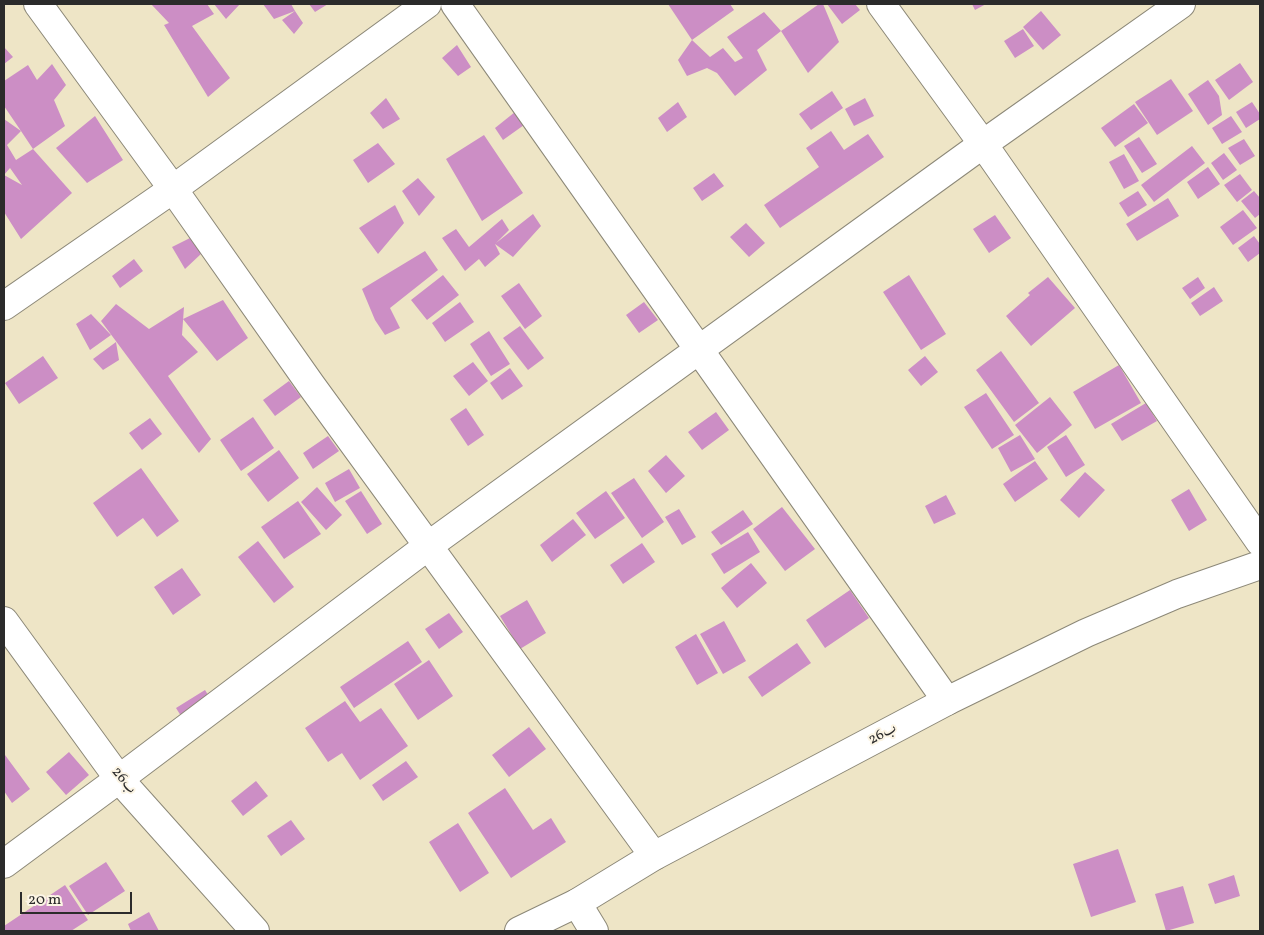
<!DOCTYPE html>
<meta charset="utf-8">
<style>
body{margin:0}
#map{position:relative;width:1264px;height:935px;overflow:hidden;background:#eee5c6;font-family:Vollkorn,serif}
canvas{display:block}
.frame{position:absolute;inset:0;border:5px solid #2b2b2b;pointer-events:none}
.scale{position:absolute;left:20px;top:892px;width:112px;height:22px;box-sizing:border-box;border:2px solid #2b2b2b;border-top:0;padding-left:6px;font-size:15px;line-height:18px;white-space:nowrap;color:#2b2b2b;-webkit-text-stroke:4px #fcf5e5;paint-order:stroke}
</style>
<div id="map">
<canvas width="1264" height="935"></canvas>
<div class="frame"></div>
<div class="scale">20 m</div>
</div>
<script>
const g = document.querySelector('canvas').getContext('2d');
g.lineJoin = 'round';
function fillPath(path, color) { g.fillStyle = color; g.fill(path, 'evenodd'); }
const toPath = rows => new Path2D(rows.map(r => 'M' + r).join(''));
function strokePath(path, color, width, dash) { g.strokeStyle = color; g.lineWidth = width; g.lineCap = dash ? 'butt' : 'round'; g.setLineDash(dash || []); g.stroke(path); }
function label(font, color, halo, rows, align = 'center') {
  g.font = font + ' Vollkorn,Amiri,serif'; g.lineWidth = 4; g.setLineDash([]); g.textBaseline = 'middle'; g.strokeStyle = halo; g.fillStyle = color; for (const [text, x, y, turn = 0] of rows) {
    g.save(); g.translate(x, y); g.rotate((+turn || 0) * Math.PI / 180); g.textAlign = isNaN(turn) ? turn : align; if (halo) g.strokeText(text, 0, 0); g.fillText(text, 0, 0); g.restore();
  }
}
fillPath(toPath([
 [151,4,207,4,214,14,192,26,230,78,208,97,164,25,169,23],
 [214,4,240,4,226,19],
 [263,4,291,4,295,11,274,19],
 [309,4,328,4,315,12],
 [668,4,730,4,734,10,692,40],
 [819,4,823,4,839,42,808,73,781,31],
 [827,4,855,4,860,10,842,24],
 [972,4,986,4,975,10],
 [295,11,303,23,294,34,282,20],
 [1041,11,1061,35,1043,50,1023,27],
 [764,12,781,31,757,50,767,70,735,96,717,73,707,68,687,76,678,60,692,40,710,57,723,48,735,62,743,58,727,37],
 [1023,29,1034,46,1015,58,1004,41],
 [457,45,471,67,458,76,442,58],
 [4,47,13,57,4,64],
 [1240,63,1253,82,1229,100,1215,80],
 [52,64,66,85,54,100,65,126,33,149,21,131,7,145,16,160,33,149,72,193,21,239,4,212,4,119,21,131,4,106,4,81,28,65,37,80],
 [10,168,22,185,4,175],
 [1171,79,1193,111,1157,135,1135,102],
 [1208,80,1219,96,1222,115,1208,125,1188,94],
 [832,91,843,108,811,130,799,114],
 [386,98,400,119,383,129,370,113],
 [865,98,874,116,854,126,845,109],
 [678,102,687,117,667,132,658,118],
 [1252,102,1260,114,1260,119,1246,128,1236,112],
 [1134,104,1148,123,1115,147,1101,128],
 [515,112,524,125,503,140,495,128],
 [95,116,123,160,87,183,56,148],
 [1231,116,1242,132,1222,144,1212,128],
 [831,131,844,150,868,134,884,157,780,228,764,205,819,167,806,148],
 [484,135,523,193,482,221,446,159],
 [1139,137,1157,164,1142,173,1124,146],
 [1244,139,1255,156,1240,165,1228,148],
 [378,143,395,164,368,183,353,160],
 [1192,146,1205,163,1154,202,1141,185],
 [1224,153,1237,170,1223,180,1211,163],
 [1124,154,1139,181,1124,189,1109,162],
 [1208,167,1220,184,1198,199,1187,182],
 [714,173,724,186,702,201,693,188],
 [1240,174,1252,190,1237,202,1224,185],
 [418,178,435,197,419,216,402,191],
 [1138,191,1147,205,1128,217,1119,203],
 [1254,191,1260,198,1260,214,1255,218,1241,201],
 [1168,198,1179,216,1137,241,1126,224],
 [395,205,404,223,378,254,359,228],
 [1243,210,1257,228,1233,245,1220,227],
 [533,214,541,226,513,257,495,244,500,254,485,267,479,259,465,271,442,238,456,229,469,247,502,219,509,230,496,243],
 [995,215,1011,238,989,253,973,229],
 [746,223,765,243,749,257,730,237],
 [1254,236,1260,244,1260,253,1248,262,1238,248],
 [192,237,202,253,185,269,172,247],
 [425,251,438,270,390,308,400,328,385,335,375,320,362,289],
 [134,259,143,271,120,288,112,276],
 [443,275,459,295,427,320,411,300],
 [909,275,946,334,921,350,883,292],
 [1048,277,1075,308,1031,346,1006,316,1030,295,1028,293],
 [1198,277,1205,288,1190,299,1182,288],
 [519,283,542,316,525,329,501,296],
 [1214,287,1223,301,1200,316,1191,303],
 [223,300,248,338,217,361,183,319],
 [460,302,474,322,445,342,432,323],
 [644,302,658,320,639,333,626,315],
 [116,304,149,329,184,307,182,335,198,352,168,376,211,439,199,453,101,321],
 [91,314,111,335,90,350,76,324],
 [520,326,544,358,528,370,503,338],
 [489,331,510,364,491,376,470,344],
 [116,342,119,360,103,370,93,359],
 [1001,351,1039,403,1014,422,976,370],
 [43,356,58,378,19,404,5,383],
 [925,356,938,372,921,386,908,370],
 [473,362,488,381,469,396,453,376],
 [1119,365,1141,403,1095,429,1073,392],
 [510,368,523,386,502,400,490,383],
 [289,381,301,397,275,416,263,400],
 [986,393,1014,435,992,449,964,407],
 [1050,397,1072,425,1037,453,1015,425],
 [1146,403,1157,421,1122,441,1111,424],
 [466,408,484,435,468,446,450,419],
 [716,412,729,430,702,450,688,432],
 [253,417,274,448,241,471,220,440],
 [150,418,162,434,142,450,129,433],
 [1020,435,1035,459,1011,472,998,448],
 [1066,435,1085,465,1066,477,1047,447],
 [328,436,339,451,313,469,303,453],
 [279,450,299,478,268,502,247,474],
 [666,455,685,476,666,493,648,471],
 [1035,461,1048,479,1015,502,1003,484],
 [141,468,179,521,157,537,143,518,117,537,93,503],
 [349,469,360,488,335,502,325,483],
 [1085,472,1105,490,1079,518,1060,500],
 [634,478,664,522,642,538,611,493],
 [317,487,342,515,326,530,301,502],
 [1189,489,1207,520,1189,531,1171,500],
 [361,491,382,524,367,534,345,501],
 [606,491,625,518,595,539,576,513],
 [946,495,956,514,934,524,925,506],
 [298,501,321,534,284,559,261,527],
 [782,507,815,549,785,571,753,529],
 [679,509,696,537,682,545,665,517],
 [743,510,753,524,721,545,711,532],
 [573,519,586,535,552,562,540,545],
 [748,532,760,552,724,574,711,554],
 [258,541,294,587,274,603,238,557],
 [642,543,655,562,623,584,610,565],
 [751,563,767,583,737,608,721,588],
 [182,568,201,595,173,615,154,587],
 [850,590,869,618,825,648,806,620],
 [527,600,546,633,520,649,500,616],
 [449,613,463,632,439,649,425,629],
 [724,621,746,661,723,674,700,634],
 [696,634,718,673,697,685,675,647],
 [408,641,422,662,354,708,340,687],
 [797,643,811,663,762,697,748,677],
 [429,660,453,696,418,720,394,684],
 [205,690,220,714,191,732,176,708],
 [345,701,360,722,381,708,408,746,360,780,342,753,328,762,305,728],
 [529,727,546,749,509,777,492,755],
 [69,752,89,775,66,795,46,772],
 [5,755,30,789,12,803,4,791,4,756],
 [406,761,418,777,383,801,372,785],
 [256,781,268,796,243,816,231,801],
 [505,788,533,830,551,818,566,842,511,878,468,813],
 [291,820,305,839,281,856,267,836],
 [458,823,489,873,460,892,429,842],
 [1118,849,1136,902,1091,917,1073,864],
 [106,862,125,891,88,915,69,886],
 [1234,875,1240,896,1215,904,1208,884],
 [65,885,88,920,71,931,4,931,4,926],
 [1183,886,1194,923,1166,931,1155,894],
 [149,912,159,931,131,931,128,924]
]), '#cc8ec5');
const minor = toPath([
 [38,4,173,189,311,385,654,856],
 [455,4,947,701],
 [881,4,983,144,1260,542],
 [4,306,173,189,427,4],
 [4,864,119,779,428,546,983,144,1181,4],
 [577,903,594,931]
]);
const highway = toPath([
 [4,621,119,779,255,931],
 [519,931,577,903,654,856,947,701,1086,633,1177,594,1260,565]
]);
strokePath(minor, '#8c8878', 30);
strokePath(highway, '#8c8878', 30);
strokePath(minor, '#fff', 28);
strokePath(highway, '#fff', 28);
label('15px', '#2b2b2b', '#fcf5e5', [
 ["26ب",883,735,-28],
 ["26ب",123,781,51]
]);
</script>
